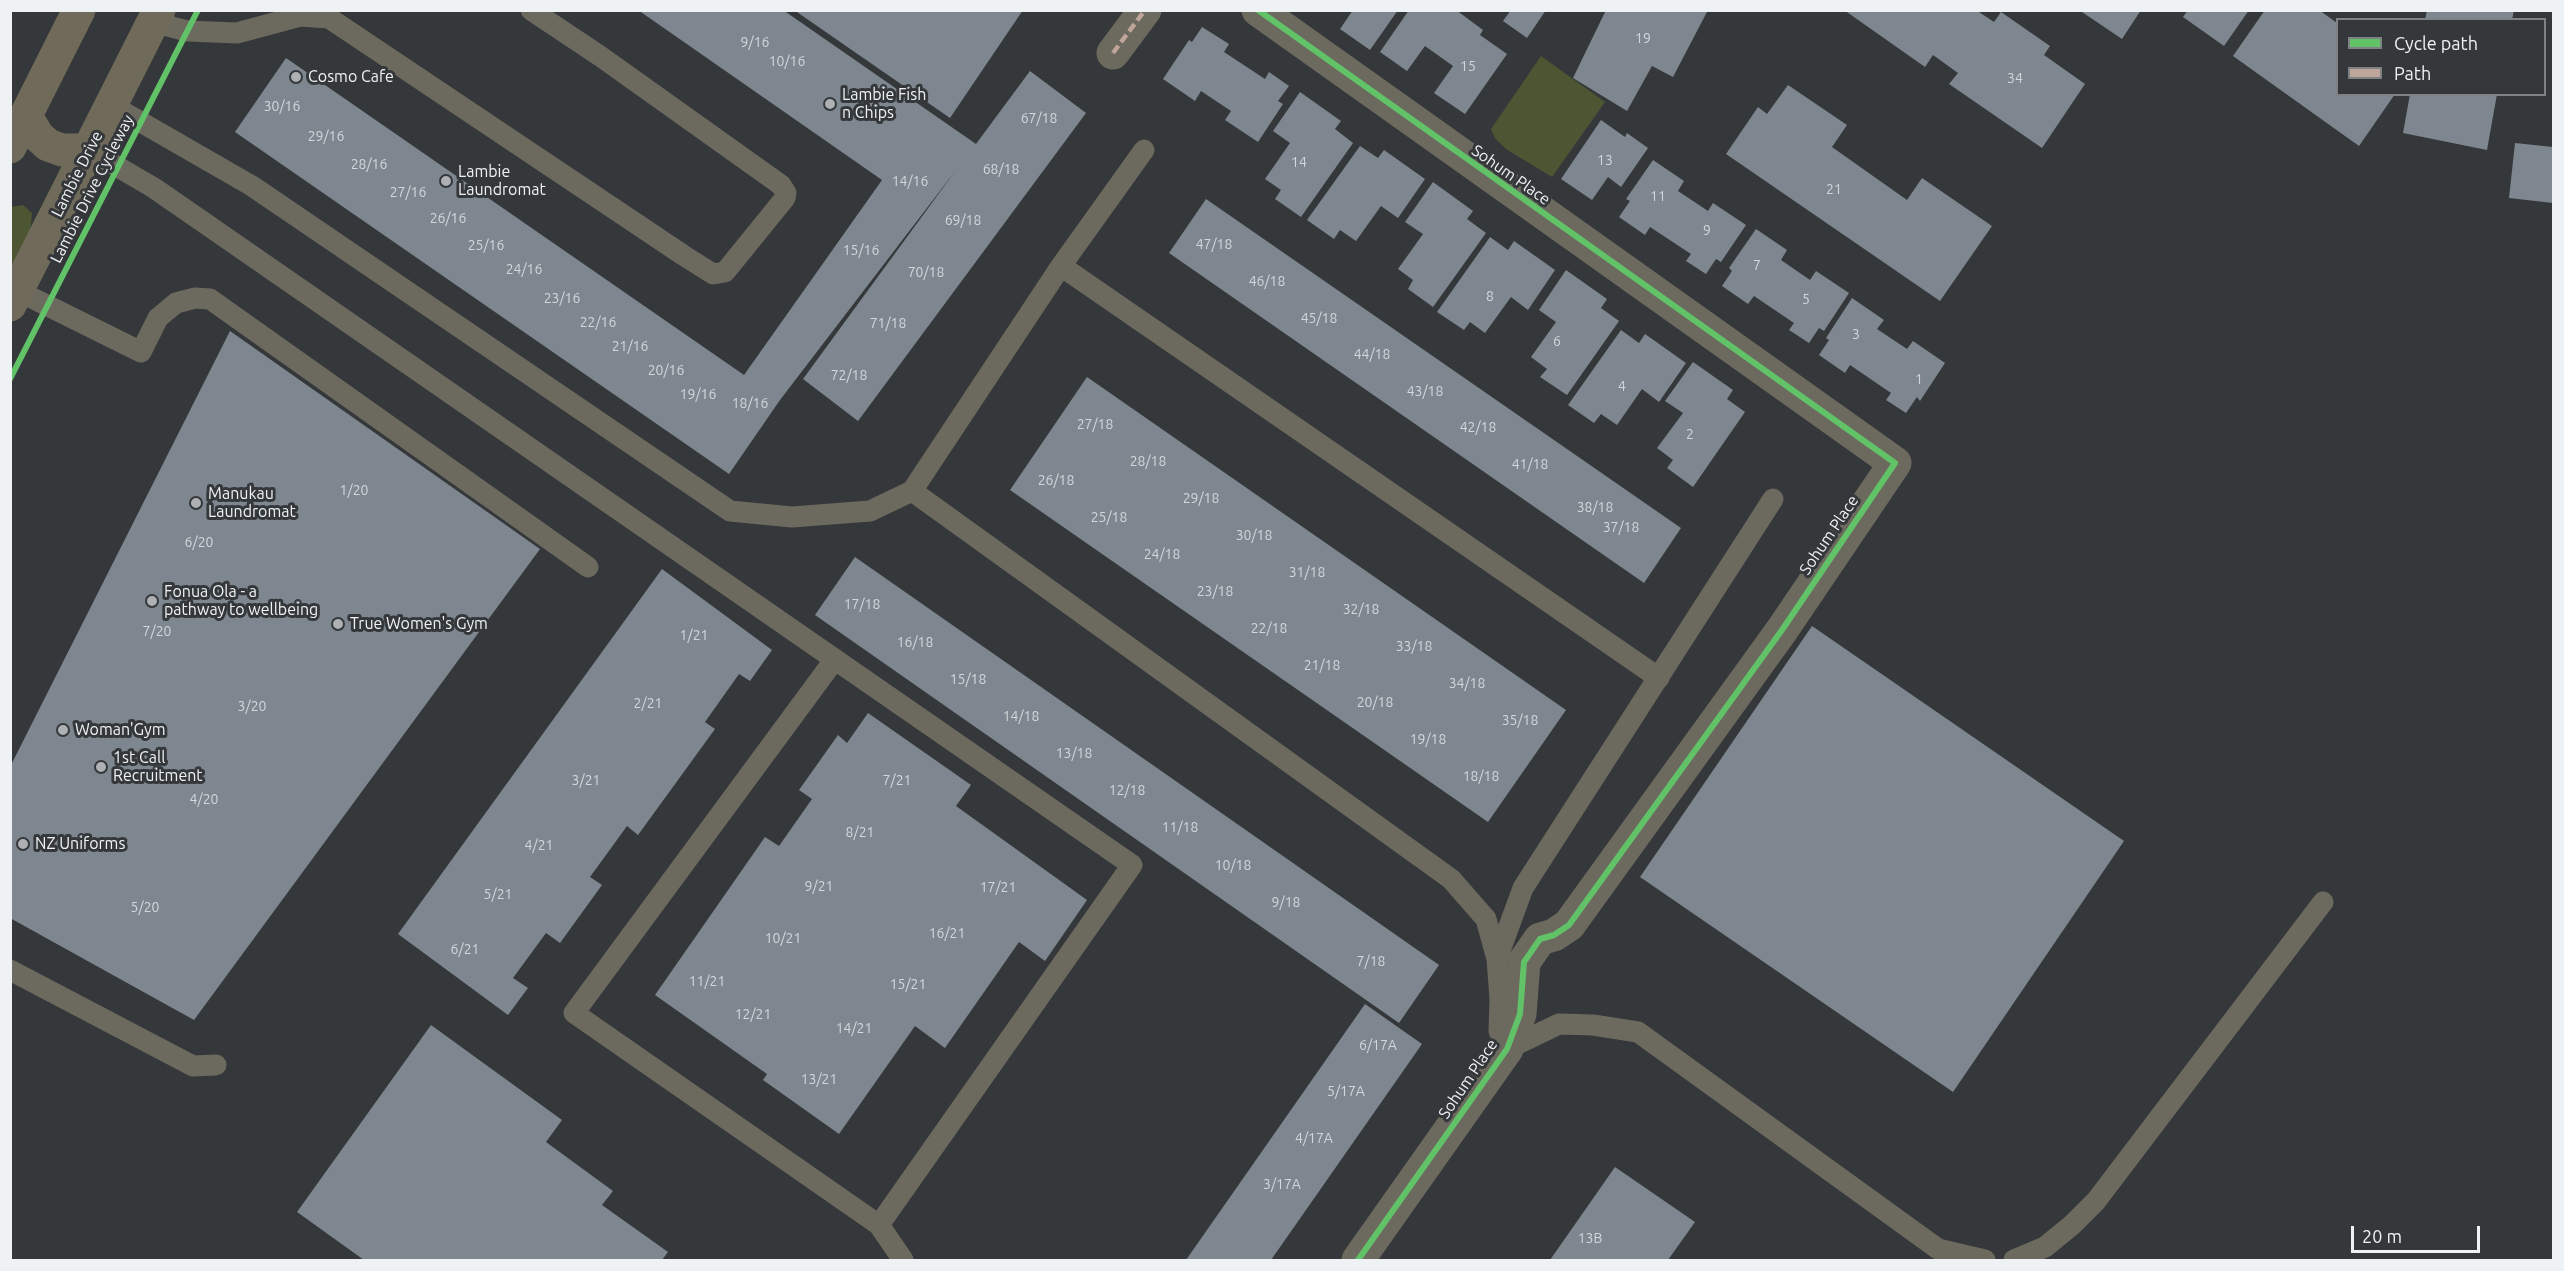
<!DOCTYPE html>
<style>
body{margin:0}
#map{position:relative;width:2564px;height:1271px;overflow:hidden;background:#35383a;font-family:Ubuntu,sans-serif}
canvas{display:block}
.frame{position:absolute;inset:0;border:12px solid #eff2f4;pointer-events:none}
.legend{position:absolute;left:2336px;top:18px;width:210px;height:78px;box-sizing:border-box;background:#34383b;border:2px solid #7f8285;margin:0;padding:8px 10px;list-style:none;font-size:18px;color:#eff2f4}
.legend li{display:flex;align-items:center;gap:12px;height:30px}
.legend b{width:30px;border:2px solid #7f8285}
.scale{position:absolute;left:2351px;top:1226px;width:129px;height:27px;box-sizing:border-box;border:3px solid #eff2f4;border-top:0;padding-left:8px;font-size:18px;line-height:21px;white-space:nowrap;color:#eff2f4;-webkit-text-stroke:4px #34383b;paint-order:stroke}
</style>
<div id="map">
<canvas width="2564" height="1271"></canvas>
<div class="frame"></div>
<ul class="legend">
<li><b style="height:8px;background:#61c268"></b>Cycle path</li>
<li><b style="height:8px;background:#c0a59a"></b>Path</li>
</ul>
<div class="scale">20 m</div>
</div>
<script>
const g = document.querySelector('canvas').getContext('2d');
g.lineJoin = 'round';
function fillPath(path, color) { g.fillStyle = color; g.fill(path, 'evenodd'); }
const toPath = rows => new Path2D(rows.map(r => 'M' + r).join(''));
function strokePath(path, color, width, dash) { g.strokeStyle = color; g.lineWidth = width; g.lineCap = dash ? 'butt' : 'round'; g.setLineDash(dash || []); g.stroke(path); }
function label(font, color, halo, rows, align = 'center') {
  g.font = font + ' Ubuntu,sans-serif'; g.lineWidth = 6; g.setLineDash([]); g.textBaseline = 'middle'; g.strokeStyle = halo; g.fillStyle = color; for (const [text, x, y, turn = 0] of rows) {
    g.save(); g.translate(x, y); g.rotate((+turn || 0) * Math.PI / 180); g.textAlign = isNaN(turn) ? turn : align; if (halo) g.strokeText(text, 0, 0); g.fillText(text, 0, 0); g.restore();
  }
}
fillPath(toPath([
 [1541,56,1605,102,1552,177,1506,149,1495,138,1491,129],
 [23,205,32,213,30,237,11,275,11,207]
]), '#4d5633');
fillPath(toPath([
 [638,10,783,10,976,144,1030,71,1086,113,858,421,803,379,956,170,780,400,729,474,235,132,286,58,744,375,882,180],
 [794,10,1023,10,950,118],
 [1353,10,1398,10,1370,50,1340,29],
 [1409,10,1456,10,1483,30,1480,35,1507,54,1465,114,1434,93,1453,66,1425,46,1407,71,1380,52],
 [1511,10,1546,10,1527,38,1503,21],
 [1606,10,1708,10,1673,77,1652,66,1627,111,1573,78],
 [1844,10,1976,10,1994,22,2001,12,2050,46,2044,55,2085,84,2042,148,1949,84,1958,73,1933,55,1925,67],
 [2079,10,2141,10,2122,39],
 [2188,10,2249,10,2224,46,2183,17],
 [2265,10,2319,10,2337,23,2337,94,2395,94,2359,146,2233,56],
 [2427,10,2514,10,2512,20,2425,20],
 [1202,27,1229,44,1224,52,1265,79,1269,72,1289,86,1278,101,1283,104,1258,142,1225,120,1231,111,1201,91,1195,101,1163,79,1189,40,1192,42],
 [1788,85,1847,125,1832,147,1907,200,1922,178,1992,226,1940,301,1726,154,1758,107,1767,114],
 [1300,92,1341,121,1335,129,1353,143,1301,217,1275,199,1281,190,1265,179,1290,143,1273,131],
 [2410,94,2497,94,2487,150,2403,133],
 [1601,120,1625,137,1627,133,1648,148,1621,187,1608,177,1592,200,1561,179],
 [2515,143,2553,147,2553,203,2509,198],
 [1360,146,1378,158,1384,150,1425,179,1398,218,1381,206,1356,241,1340,230,1334,239,1307,220],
 [1653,160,1684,181,1678,191,1708,211,1713,203,1746,225,1721,262,1716,259,1706,274,1686,261,1691,254,1650,227,1645,235,1619,217,1630,201,1626,199],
 [1433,182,1473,211,1467,219,1486,233,1433,307,1408,289,1413,280,1398,269,1423,234,1405,222],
 [1206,199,1681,528,1644,583,1169,253],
 [1756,229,1787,250,1781,260,1810,280,1816,271,1849,293,1824,331,1819,328,1809,343,1789,330,1794,323,1754,296,1748,304,1722,286,1732,271,1729,268],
 [1490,237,1508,250,1514,241,1555,270,1528,310,1511,297,1485,333,1470,322,1464,330,1437,312],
 [1566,270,1607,299,1601,308,1619,321,1567,395,1540,377,1547,369,1531,357,1556,322,1539,310],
 [1852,298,1884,320,1877,329,1907,349,1913,341,1945,363,1920,401,1917,397,1906,413,1886,400,1891,393,1850,365,1845,373,1819,355,1829,340,1826,338],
 [1621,330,1639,343,1645,334,1686,363,1659,402,1642,389,1617,425,1601,414,1594,423,1568,405],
 [230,331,540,549,194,1020,10,918,10,767],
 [1693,362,1733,390,1727,399,1745,412,1693,487,1667,468,1673,460,1657,448,1683,413,1665,401],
 [1087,377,1566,710,1488,822,1010,490],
 [855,557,1439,965,1399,1023,815,615],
 [662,569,772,650,750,681,739,674,705,722,715,729,638,835,627,826,590,877,602,885,560,943,546,933,513,978,528,988,508,1015,398,934],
 [1812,626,2124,841,1953,1092,1640,877],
 [868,713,971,785,956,806,1087,900,1045,961,1019,942,945,1048,915,1026,839,1134,763,1080,767,1074,655,995,765,837,779,846,812,799,799,790,838,735,847,743],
 [1365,1004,1422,1044,1271,1260,1186,1260],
 [431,1025,562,1120,546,1142,613,1191,602,1205,668,1252,662,1260,364,1260,297,1212],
 [1615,1167,1695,1222,1668,1260,1550,1260]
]), '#7e878f');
strokePath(toPath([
 [153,22,187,31,237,33,300,16,329,18,683,255,713,274,725,272,785,198,786,193,781,185,600,56,531,10],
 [113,106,252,186,730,511,792,517,870,511,912,491,1061,266,1144,150],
 [89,150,154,188,1132,865,879,1225,903,1260],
 [1061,266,1659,678],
 [18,291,141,352,158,318,176,303,195,298,210,299,588,567],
 [912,491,1451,879,1486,919,1497,959,1500,999,1499,1031,1507,1049,1559,1024,1593,1025,1638,1032,1938,1249,1985,1260],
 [835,659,574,1013,879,1225],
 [1497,959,1523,888,1773,499],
 [10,970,193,1066,216,1065],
 [2014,1260,2045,1247,2072,1225,2096,1201,2323,902]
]), '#6c695e', 21);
strokePath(toPath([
 [1258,10,1895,463,1782,630,1569,925,1554,935,1540,939,1524,962,1520,1014,1507,1049,1358,1260],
 [1113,53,1145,10]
]), '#6c695e', 33);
strokePath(toPath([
 [26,116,38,136,48,145,62,150,89,150],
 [10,147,79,10],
 [10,305,159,10]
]), '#706a5b', 33);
strokePath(toPath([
 [1113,53,1145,10]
]), '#c0a59a', 4.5, [9, 4.5]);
strokePath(toPath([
 [1258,10,1895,463,1782,630,1569,925,1554,935,1540,939,1524,962,1520,1014,1507,1049,1358,1260],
 [10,379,198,10]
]), '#61c268', 6);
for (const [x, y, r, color] of [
 [296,77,6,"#aeb1b3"],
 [830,104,6,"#aeb1b3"],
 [446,181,6,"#aeb1b3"],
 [196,503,6,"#aeb1b3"],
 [152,601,6,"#aeb1b3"],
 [338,624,6,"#aeb1b3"],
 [63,730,6,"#aeb1b3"],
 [101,767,6,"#aeb1b3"],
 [23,844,6,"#aeb1b3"]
]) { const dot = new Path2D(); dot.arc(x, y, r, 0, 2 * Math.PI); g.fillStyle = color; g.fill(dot); strokePath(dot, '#34383b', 2); }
label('14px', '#d3d7db', null, [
 ["19",1643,38],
 ["9/16",755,42],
 ["10/16",787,61],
 ["15",1468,66],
 ["34",2015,78],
 ["30/16",282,106],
 ["67/18",1039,118],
 ["29/16",326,136],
 ["13",1605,160],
 ["14",1299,162],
 ["28/16",369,164],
 ["68/18",1001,169],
 ["14/16",910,181],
 ["21",1834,189],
 ["27/16",408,192],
 ["11",1658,196],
 ["26/16",448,218],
 ["69/18",963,220],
 ["9",1707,230],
 ["47/18",1214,244],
 ["25/16",486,245],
 ["15/16",861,250],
 ["7",1757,265],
 ["24/16",524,269],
 ["70/18",926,272],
 ["46/18",1267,281],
 ["8",1490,296],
 ["23/16",562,298],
 ["5",1806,299],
 ["45/18",1319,318],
 ["22/16",598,322],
 ["71/18",888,323],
 ["3",1856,334],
 ["6",1557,341],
 ["21/16",630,346],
 ["44/18",1372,354],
 ["20/16",666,370],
 ["72/18",849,375],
 ["1",1919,379],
 ["4",1622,386],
 ["43/18",1425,391],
 ["19/16",698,394],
 ["18/16",750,403],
 ["27/18",1095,424],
 ["42/18",1478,427],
 ["2",1690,434],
 ["28/18",1148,461],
 ["41/18",1530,464],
 ["26/18",1056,480],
 ["1/20",354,490],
 ["29/18",1201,498],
 ["38/18",1595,507],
 ["25/18",1109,517],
 ["37/18",1621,527],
 ["30/18",1254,535],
 ["6/20",199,542],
 ["24/18",1162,554],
 ["31/18",1307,572],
 ["23/18",1215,591],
 ["17/18",862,604],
 ["32/18",1361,609],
 ["22/18",1269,628],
 ["7/20",157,631],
 ["1/21",694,635],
 ["16/18",915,642],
 ["33/18",1414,646],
 ["21/18",1322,665],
 ["15/18",968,679],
 ["34/18",1467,683],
 ["20/18",1375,702],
 ["2/21",648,703],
 ["3/20",252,706],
 ["14/18",1021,716],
 ["35/18",1520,720],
 ["19/18",1428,739],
 ["13/18",1074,753],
 ["18/18",1481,776],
 ["3/21",586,780],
 ["7/21",897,780],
 ["12/18",1127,790],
 ["4/20",204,799],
 ["11/18",1180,827],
 ["8/21",860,832],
 ["4/21",539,845],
 ["10/18",1233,865],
 ["9/21",819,886],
 ["17/21",998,887],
 ["5/21",498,894],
 ["9/18",1286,902],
 ["5/20",145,907],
 ["16/21",947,933],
 ["10/21",783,938],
 ["6/21",465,949],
 ["7/18",1371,961],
 ["11/21",707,981],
 ["15/21",908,984],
 ["12/21",753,1014],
 ["14/21",854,1028],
 ["6/17A",1378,1045],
 ["13/21",819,1079],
 ["5/17A",1346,1091],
 ["4/17A",1314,1138],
 ["3/17A",1282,1184],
 ["13B",1590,1238]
]);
label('16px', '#eff2f4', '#34383b', [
 ["Cosmo Cafe",308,77],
 ["Lambie Fish",842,95],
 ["n Chips",842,113],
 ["Lambie",458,172],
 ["Laundromat",458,190],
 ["Manukau",208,494],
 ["Laundromat",208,512],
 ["Fonua Ola - a",164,592],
 ["pathway to wellbeing",164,610],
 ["True Women's Gym",350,624],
 ["Woman'Gym",75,730],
 ["1st Call",113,758],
 ["Recruitment",113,776],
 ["NZ Uniforms",35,844]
], 'left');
label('16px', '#eff2f4', '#34383b', [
 ["Lambie Drive",77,174,-63],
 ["Sohum Place",1511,175,35],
 ["Lambie Drive Cycleway",92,189,-63],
 ["Sohum Place",1829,535,-56],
 ["Sohum Place",1468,1079,-56]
]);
</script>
